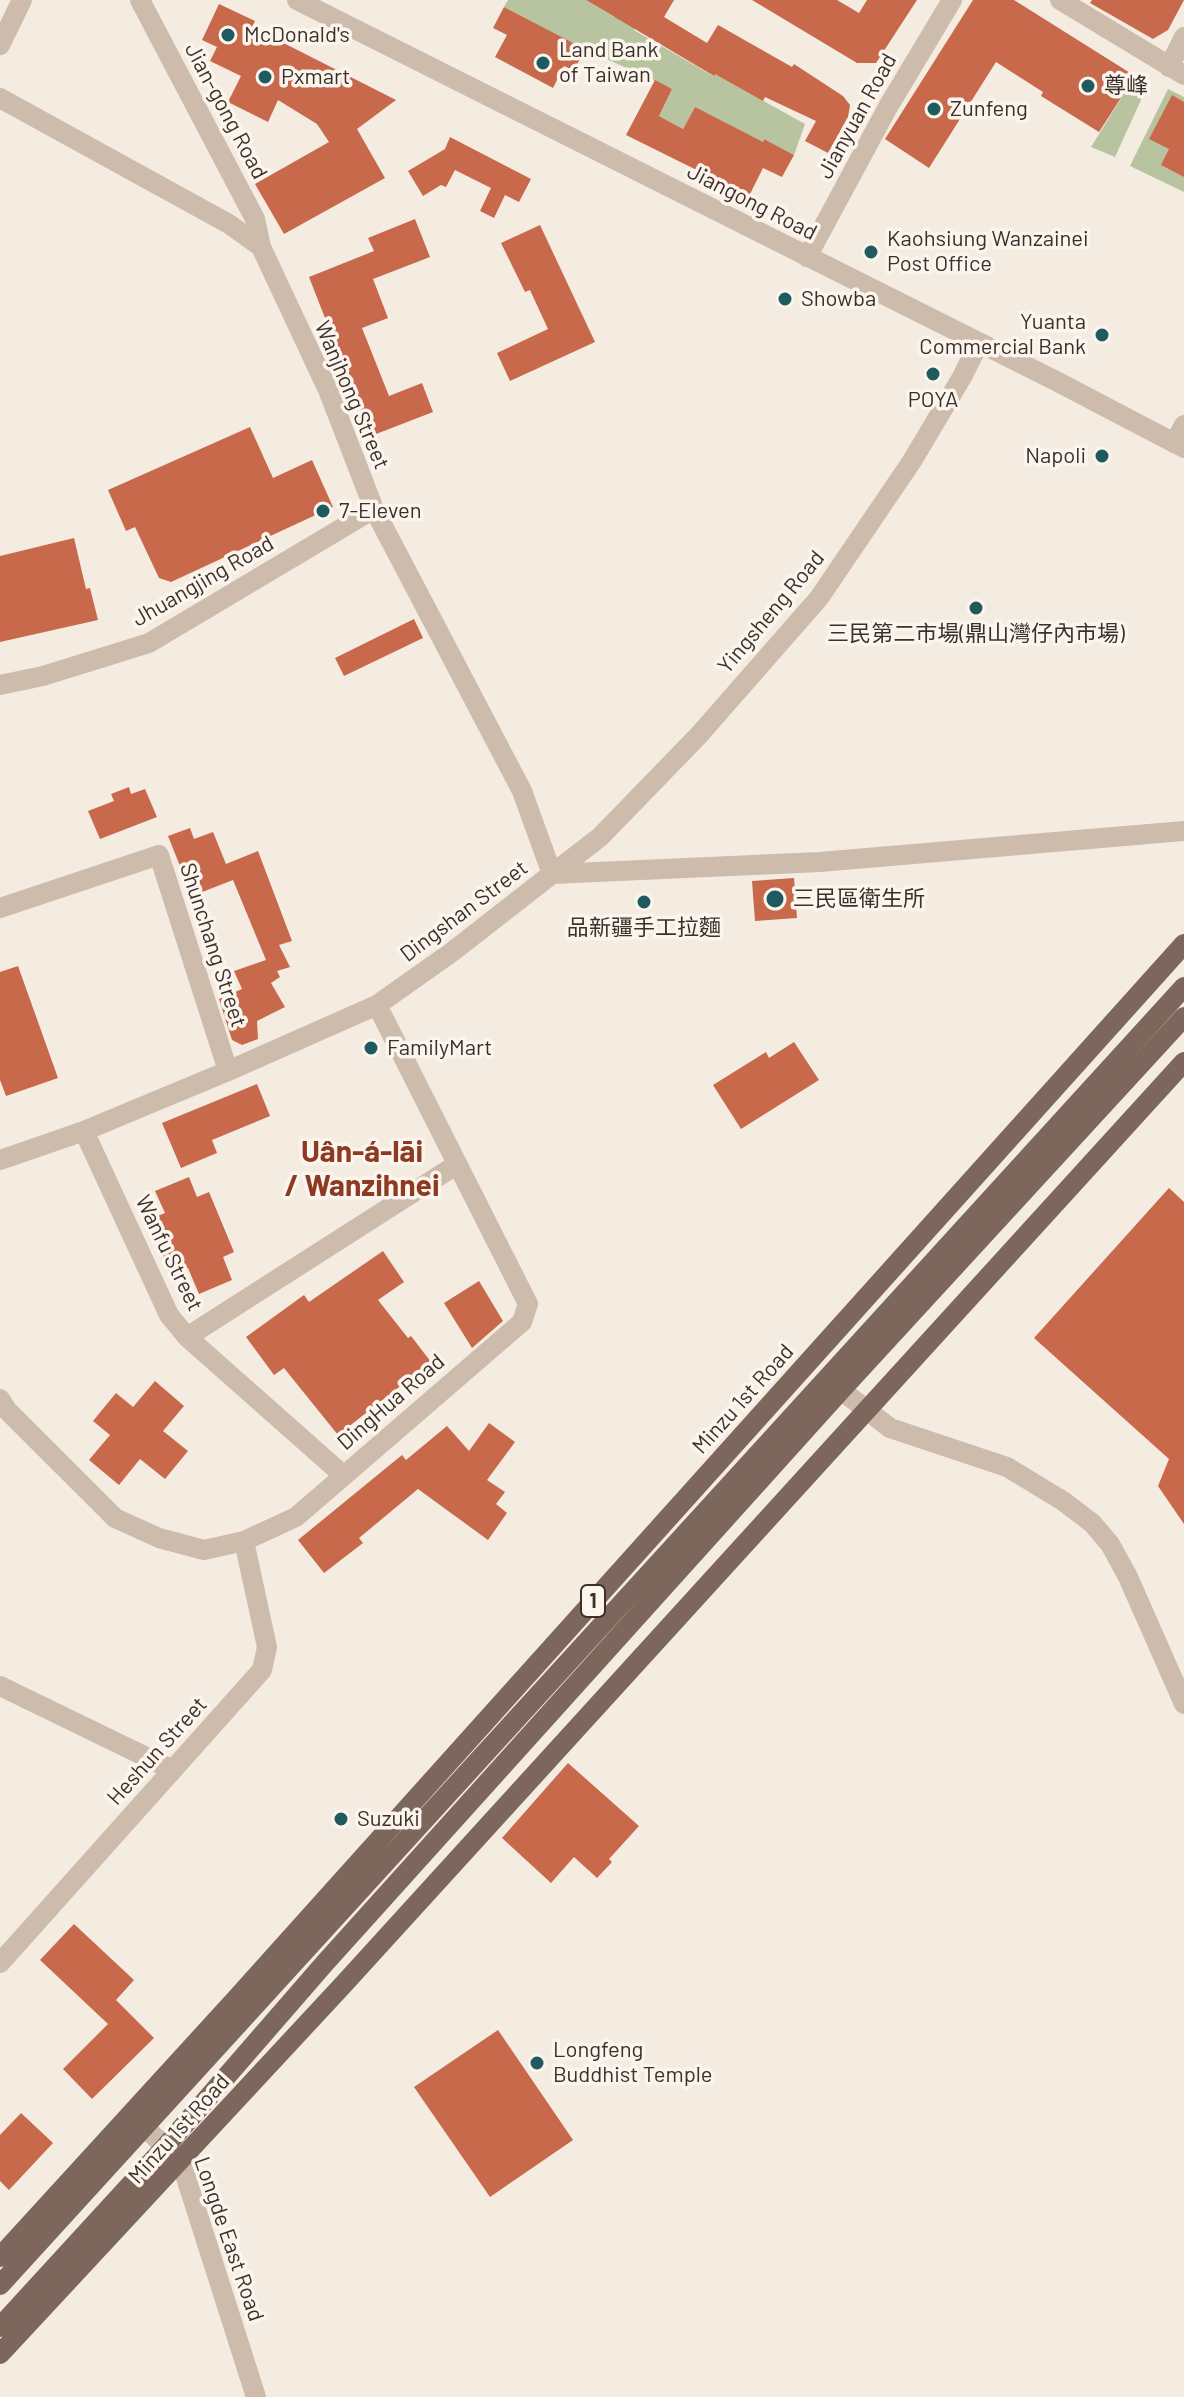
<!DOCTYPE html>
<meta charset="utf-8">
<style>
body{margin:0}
canvas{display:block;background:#f4ebe1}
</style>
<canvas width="1184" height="2397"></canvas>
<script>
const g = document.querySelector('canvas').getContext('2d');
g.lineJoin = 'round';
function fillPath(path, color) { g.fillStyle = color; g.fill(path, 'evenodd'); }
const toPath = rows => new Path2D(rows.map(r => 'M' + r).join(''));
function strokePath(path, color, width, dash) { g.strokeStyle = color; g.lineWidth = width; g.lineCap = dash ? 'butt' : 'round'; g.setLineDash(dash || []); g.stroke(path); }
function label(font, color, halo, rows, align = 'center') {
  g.font = font + ' Barlow,"Noto Sans TC",sans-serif'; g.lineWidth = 7; g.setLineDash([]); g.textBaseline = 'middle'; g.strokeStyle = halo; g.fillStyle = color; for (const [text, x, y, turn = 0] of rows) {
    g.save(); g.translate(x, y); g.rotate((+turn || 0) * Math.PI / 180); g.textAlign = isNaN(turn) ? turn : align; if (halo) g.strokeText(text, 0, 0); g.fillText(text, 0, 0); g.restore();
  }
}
fillPath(toPath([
 [508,0,586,0,614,17,624,0,648,6,634,30,713,76,725,56,733,84,805,124,794,155,764,139,754,159,695,107,683,129,659,116,672,89,585,49,504,7],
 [1135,76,1146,89,1115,157,1091,147],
 [1168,89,1184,97,1184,192,1130,166]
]), '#b8c4a0');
fillPath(toPath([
 [586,0,674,0,664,17,707,43,718,25,792,67,794,64,843,96,850,105,848,117,828,153,805,141,816,121,765,97,763,101,715,74,714,76],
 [752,0,837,0,859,13,867,0,917,0,876,63,857,63],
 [973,0,1014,0,1135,76,1099,132,1041,96,1043,92,996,62,929,168,885,139],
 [1092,0,1184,0,1168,30,1153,39,1090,3],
 [219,4,255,21,252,27,396,100,357,129,385,178,284,234,255,184,329,142,317,124,278,100,268,122,228,102,241,76,210,61,217,47,202,40],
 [504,7,585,49,574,71,564,66,553,88,495,57,507,35,493,28],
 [655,80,672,89,659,116,683,129,695,107,763,142,764,139,794,155,782,177,763,168,749,196,626,135],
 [1172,95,1184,102,1184,177,1161,165,1169,149,1149,139],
 [450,137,531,179,519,202,505,195,494,218,480,211,491,188,455,170,446,187,441,185,423,196,408,171,445,149],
 [415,219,430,257,373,279,388,318,362,328,389,396,422,383,433,412,371,436,309,277,374,251,368,238],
 [540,225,595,342,510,381,497,353,548,329,530,290,525,292,501,243],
 [250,427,273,478,312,460,333,507,171,582,159,578,135,527,126,531,108,490],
 [74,538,86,589,90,588,98,620,0,642,0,556],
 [414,619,423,638,344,676,335,658],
 [129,787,131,794,145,789,157,817,100,839,88,811,114,801,111,794],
 [190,828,194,839,213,832,226,864,258,851,292,941,279,945,290,967,277,971,280,977,271,983,285,1007,257,1021,258,1039,242,1045,232,1040,219,999,242,989,234,971,266,960,233,880,192,896,168,836],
 [794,878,797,918,755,921,752,881],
 [18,966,58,1078,6,1096,0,1080,0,972],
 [794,1042,819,1080,741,1129,713,1085,766,1052,769,1058],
 [257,1084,270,1116,212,1140,217,1153,181,1168,162,1123],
 [189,1177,197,1197,209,1192,234,1252,223,1257,232,1280,199,1294,188,1268,171,1275,148,1220,165,1213,155,1191],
 [1169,1188,1184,1202,1184,1524,1158,1486,1169,1459,1034,1338],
 [383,1251,404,1282,378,1300,408,1338,411,1336,431,1362,338,1435,284,1368,274,1375,246,1337,304,1295,309,1302],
 [479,1281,503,1321,472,1348,444,1303],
 [155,1381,184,1406,163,1431,188,1451,165,1479,140,1459,119,1485,89,1460,110,1435,93,1421,116,1393,133,1407],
 [489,1423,515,1442,487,1480,505,1492,496,1504,507,1513,488,1540,418,1489,359,1538,363,1543,324,1573,298,1540,402,1455,406,1460,447,1426,469,1451],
 [568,1763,639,1826,609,1859,612,1862,597,1878,574,1857,551,1883,502,1838],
 [74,1924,134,1980,116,2000,154,2038,92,2099,63,2069,108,2024,40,1960],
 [498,2030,573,2140,490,2197,414,2087],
 [21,2113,53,2143,9,2190,0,2181,0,2135]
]), '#c8694b');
strokePath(toPath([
 [140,0,255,219,261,247],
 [1060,0,1184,75],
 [0,45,22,0],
 [1169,67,1184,37],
 [0,98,229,224,261,247,328,390,374,509,522,791,552,874,600,837,699,735,819,598,912,461,962,377,979,343],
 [807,257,888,107,952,0],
 [1174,443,1184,425],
 [0,685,43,676,149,643,374,509],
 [0,908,159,855,228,1071],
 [84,1131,169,1315,187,1337,343,1475],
 [0,1160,84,1131,228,1071,377,1005,452,952,552,874,820,862,1184,831],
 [187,1337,456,1165],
 [841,1390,890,1428,1007,1467,1063,1501,1092,1523,1110,1544,1128,1577,1184,1704],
 [0,1399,7,1410,115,1518,159,1538,204,1550,244,1541,296,1517,522,1322,528,1304,377,1005],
 [0,1686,173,1770],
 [0,1963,262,1670,267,1647,244,1541]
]), '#cdbbac', 20);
strokePath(toPath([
 [297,0,1056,381,1184,448],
 [134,2117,181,2162,256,2397]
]), '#cdbbac', 20);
strokePath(toPath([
 [0,2257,235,2000,1184,944],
 [0,2285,1184,987],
 [0,2327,166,2146,324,1964,841,1390,1184,1017],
 [0,2354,342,1986,1184,1062]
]), '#7d675c', 20);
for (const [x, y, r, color] of [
 [228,35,8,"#1f5a5e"],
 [543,63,8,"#1f5a5e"],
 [265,77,8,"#1f5a5e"],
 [1088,86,8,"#1f5a5e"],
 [934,109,8,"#1f5a5e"],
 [871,252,8,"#1f5a5e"],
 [785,299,8,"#1f5a5e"],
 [1102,335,8,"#1f5a5e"],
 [933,374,8,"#1f5a5e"],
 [1102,456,8,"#1f5a5e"],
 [323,511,8,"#1f5a5e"],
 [976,608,8,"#1f5a5e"],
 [775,899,10,"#1f5a5e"],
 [644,902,8,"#1f5a5e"],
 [371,1048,8,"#1f5a5e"],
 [341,1819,8,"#1f5a5e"],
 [537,2063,8,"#1f5a5e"]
]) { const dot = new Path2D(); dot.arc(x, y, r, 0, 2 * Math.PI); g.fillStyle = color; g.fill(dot); strokePath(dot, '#fbf5ee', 3); }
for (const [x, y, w] of [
 [593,1601,24]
]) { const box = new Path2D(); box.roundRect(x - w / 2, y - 16, w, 32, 6); g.fillStyle = '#fbf5ee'; g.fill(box); strokePath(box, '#3b302b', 2); }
label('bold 20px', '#3b302b', null, [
 ["1",593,1601]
]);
label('22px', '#3b302b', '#fbf5ee', [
 ["McDonald's",244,35],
 ["Land Bank",559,50],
 ["of Taiwan",559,75],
 ["Pxmart",281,77],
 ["尊峰",1104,86],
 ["Zunfeng",950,109],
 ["Kaohsiung Wanzainei",887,239],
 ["Post Office",887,264],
 ["Showba",801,299],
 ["Yuanta",1086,322,"right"],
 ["Commercial Bank",1086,347,"right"],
 ["POYA",933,400,"center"],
 ["Napoli",1086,456,"right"],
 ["7-Eleven",339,511],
 ["三民第二市場(鼎山灣仔內市場)",976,634,"center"],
 ["三民區衛生所",793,899],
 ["品新疆手工拉麵",644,928,"center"],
 ["FamilyMart",387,1048],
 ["Suzuki",357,1819],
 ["Longfeng",553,2050],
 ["Buddhist Temple",553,2075]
], 'left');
label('22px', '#3b302b', '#fbf5ee', [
 ["Jian-gong Road",226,111,62],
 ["Jianyuan Road",857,116,-61],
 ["Jiangong Road",752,202,27],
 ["Wanjhong Street",352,395,67],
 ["Jhuangjing Road",203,581,-30],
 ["Yingsheng Road",771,612,-50],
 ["Dingshan Street",464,911,-37],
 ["Shunchang Street",213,945,72],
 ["Wanfu Street",169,1253,64],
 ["Minzu 1st Road",743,1399,-48],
 ["DingHua Road",391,1402,-41],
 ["Heshun Street",157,1751,-48],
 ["Minzu 1st Road",179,2129,-48],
 ["Longde East Road",229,2239,71]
]);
label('bold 30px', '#8c3b22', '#fbf5ee', [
 ["Uân-á-lāi",362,1152],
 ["/ Wanzihnei",362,1186]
]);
</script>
